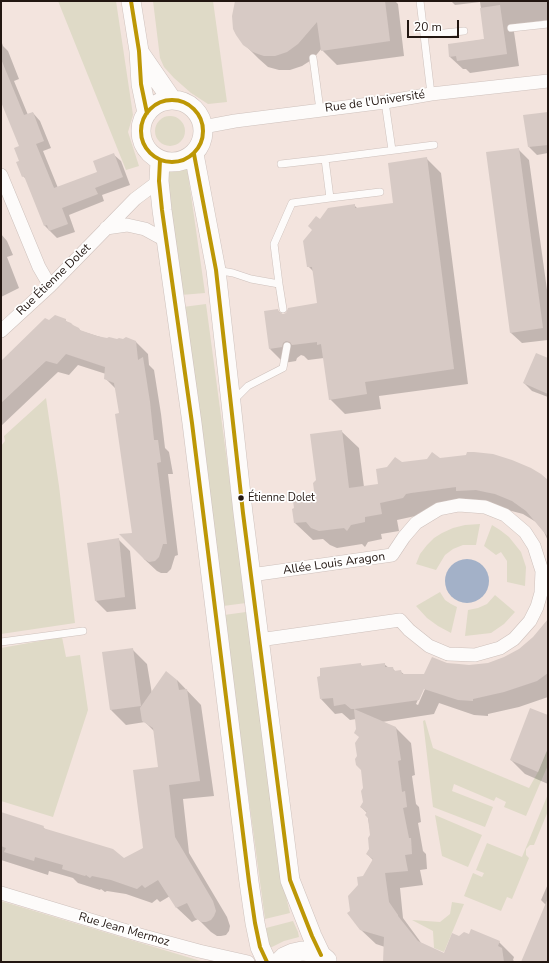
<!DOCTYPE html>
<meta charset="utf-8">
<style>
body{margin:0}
#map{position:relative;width:549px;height:963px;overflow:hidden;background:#f3e4de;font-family:"Nunito Sans",sans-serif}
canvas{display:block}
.frame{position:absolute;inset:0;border:2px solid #221611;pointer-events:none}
.scale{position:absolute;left:407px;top:20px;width:52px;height:18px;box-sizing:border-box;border:2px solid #221611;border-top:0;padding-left:5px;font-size:12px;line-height:14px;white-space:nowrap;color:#221611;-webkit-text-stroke:3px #fff;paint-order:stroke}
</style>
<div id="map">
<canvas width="549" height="963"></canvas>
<div class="frame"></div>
<div class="scale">20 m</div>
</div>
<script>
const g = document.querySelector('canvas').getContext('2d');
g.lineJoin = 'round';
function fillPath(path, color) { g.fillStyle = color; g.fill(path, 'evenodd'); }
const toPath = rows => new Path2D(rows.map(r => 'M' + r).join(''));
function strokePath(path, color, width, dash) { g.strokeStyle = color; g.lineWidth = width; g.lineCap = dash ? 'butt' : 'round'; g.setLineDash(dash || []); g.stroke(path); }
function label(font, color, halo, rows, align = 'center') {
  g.font = font + ' "Nunito Sans",sans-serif'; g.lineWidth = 3.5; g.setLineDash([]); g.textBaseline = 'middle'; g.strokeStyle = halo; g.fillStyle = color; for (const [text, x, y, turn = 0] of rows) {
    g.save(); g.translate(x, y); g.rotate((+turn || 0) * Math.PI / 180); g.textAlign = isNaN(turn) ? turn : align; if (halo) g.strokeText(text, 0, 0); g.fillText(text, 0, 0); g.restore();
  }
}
fillPath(toPath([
 [58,1,116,1,133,115,128,132,139,166,126,170],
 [153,1,213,1,227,102,208,104,191,93,174,78,164,67,160,58],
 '155 131a15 15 0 1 1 30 0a15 15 0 1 1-30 0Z',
 [187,167,205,293,181,295,164,170,174,170],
 [206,304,246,603,223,606,183,307],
 [46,398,59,486,75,623,1,634,1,446,5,441,4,436],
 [480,524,476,545,463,545,453,549,445,555,436,570,416,564,420,554,427,545,434,538,442,533,453,528,465,525],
 [492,525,500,530,509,537,521,552,526,567,525,586,507,582,507,561,501,552,496,555,484,546],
 [440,592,445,600,451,604,457,607,451,633,438,626,427,618,416,606],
 [495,595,515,612,504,624,491,633,465,636,468,610,478,608,487,604],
 [246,612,283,884,290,913,265,919,224,615],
 [62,637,66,657,80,655,88,710,53,817,1,801,1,648],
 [425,720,433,748,529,788,538,772,548,748,548,765,526,816,504,807,506,802,496,797,494,801,454,784,452,791,493,807,485,827,433,807,423,721],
 [548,794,548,811,534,845,530,845,526,849,526,855,529,858,512,899,507,897,501,911,464,896,473,873,482,877,484,873,476,870,487,843,522,857],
 [435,815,482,835,468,867,442,856],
 [1,901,204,962,1,962],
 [452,902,464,904,444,952,434,948,433,931,412,920,440,922,450,914],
 [293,921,298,932,299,937,284,941,272,947,270,947,268,946,266,928]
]), '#dfdac7');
fillPath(toPath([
 '445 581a22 22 0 1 1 44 0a22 22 0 1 1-44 0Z'
]), '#a3b1c8');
fillPath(toPath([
 [236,1,395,1,398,4,404,56,337,65,322,50,322,48,313,59,302,66,290,70,279,70,268,67,259,59,244,44],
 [451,1,548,1,548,20,513,25,519,66,470,73,466,69,463,69,450,57,449,45,486,39,480,2,455,5],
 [1,40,3,46,8,51,19,79,14,81,28,115,33,113,40,121,51,148,43,151,58,188,98,173,113,154,121,161,130,185,102,195,104,201,69,215,75,232,57,238,45,226,27,180,23,176,20,162,20,146,1,100],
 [548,113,548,153,537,155,529,147],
 [518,149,529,160,548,297,548,340,522,343,511,333],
 [426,158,441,173,468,384,379,396,381,409,345,414,330,399,324,358,308,360,304,356,301,355,297,358,296,361,284,363,270,349,278,311,283,315,318,304,314,272,308,266,320,220,354,205,358,209,394,204],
 [1,234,7,241,13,255,7,257,19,288,1,297],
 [65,320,68,323,79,329,81,331,107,339,136,342,148,354,149,365,154,370,161,414,165,448,169,452,173,474,168,474,178,555,175,556,171,569,167,573,161,573,157,571,144,559,133,534,120,414,116,389,105,378,106,374,78,365,69,375,58,372,1,426,1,362,50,321],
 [548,359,548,397,532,391,524,383],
 [341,431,359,448,364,487,379,485,402,463,440,459,548,481,548,541,544,532,536,522,523,514,504,509,494,507,420,515,397,520,399,531,381,534,382,539,368,542,365,547,362,544,337,548,330,545,323,539,313,540,295,523,316,499,317,480],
 [118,539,130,551,136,609,107,612,96,601],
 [548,630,548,697,519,707,488,714,488,716,474,715,439,703,434,714,382,722,396,728,411,743,415,775,412,776,416,804,419,807,421,822,418,823,423,851,426,854,427,869,420,870,423,885,400,888,403,918,422,944,447,956,460,937,499,942,514,957,513,960,515,962,386,962,385,947,376,944,360,929,351,911,359,885,373,860,367,854,370,850,371,835,367,813,361,807,364,803,364,788,362,770,358,756,360,737,357,730,356,719,350,720,342,713,335,714,321,699,360,664,363,667,384,664,389,668,392,668,396,672,401,672,405,675,425,675,447,664,469,666,488,664,505,658,520,649],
 [423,689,425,689,418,705,416,704],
 [132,649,147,664,152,694,177,680,201,705,214,796,183,799,189,853,227,917,230,926,229,931,226,935,221,936,217,936,211,932,198,919,192,922,177,908,170,896,160,902,157,899,152,903,126,894,107,891,105,892,101,889,100,890,78,883,73,878,49,871,48,875,1,860,1,815,43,827,46,830,124,860,144,848,159,768,154,731,145,722,126,725,111,710],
 [548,716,548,784,525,774,511,760],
 [548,884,548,962,522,962,546,905,541,900]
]), '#0003');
fillPath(toPath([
 [235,1,385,1,390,41,321,51,317,22,298,44,287,52,275,56,264,56,258,54,253,52,243,45,236,35,233,29,232,16],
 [500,5,507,54,457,61,456,56,449,57,448,44,484,39,480,8],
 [1,59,24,115,33,112,39,128,44,141,36,144,54,188,97,172,93,161,114,153,123,177,95,188,98,194,62,208,68,224,49,231,47,225,44,226,24,176,22,177,16,162,19,161,14,148,19,146,1,102],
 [548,112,548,145,528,147,523,115],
 [519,148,543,328,510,333,486,152],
 [427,157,454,369,365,382,367,394,329,400,321,344,317,345,317,342,292,345,290,342,286,341,283,343,282,347,269,349,264,311,278,309,279,312,283,314,286,313,288,308,317,303,312,267,307,267,303,241,312,230,308,226,316,216,320,219,328,208,355,204,355,208,393,203,388,163],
 [55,315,66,319,66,321,71,323,73,325,79,328,80,330,97,336,107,338,109,337,117,339,119,338,123,339,126,337,136,341,138,360,143,357,150,402,154,440,158,440,161,462,157,463,167,544,163,544,159,557,155,561,149,562,144,559,119,534,132,533,115,414,119,413,114,383,104,379,105,367,66,354,57,364,46,361,1,403,1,361,45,318,49,320],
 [536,353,548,358,548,394,523,383],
 [342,430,349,488,378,484,376,469,387,467,395,457,402,462,427,459,432,452,440,458,466,455,467,452,474,452,493,454,512,460,531,468,541,474,548,480,548,537,526,511,512,501,495,494,485,492,476,490,456,491,456,487,411,493,406,494,403,498,380,503,382,514,365,517,365,522,351,525,347,531,344,528,319,531,311,528,306,522,294,523,292,509,294,508,293,501,315,498,313,483,316,480,310,434],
 [119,538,125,597,95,601,87,543],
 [548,619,548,673,537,681,504,692,473,699,473,701,458,700,424,689,419,700,354,709,396,727,401,760,398,761,402,792,405,791,407,807,403,808,409,838,411,838,412,854,405,855,408,871,385,873,389,902,398,915,398,916,418,941,444,953,452,933,459,936,464,932,469,934,471,929,500,941,498,946,502,948,504,962,383,962,384,937,360,930,347,913,350,911,348,896,358,885,357,877,363,876,373,859,366,854,369,849,368,838,370,835,368,818,365,815,367,812,360,807,363,802,361,791,363,788,361,770,356,765,355,759,357,756,355,743,359,737,354,733,356,729,354,709,351,709,345,704,334,706,333,698,320,699,317,677,320,676,320,668,361,663,361,666,385,663,385,667,393,667,394,671,401,670,402,674,424,674,432,657,447,663,459,664,469,665,488,663,504,657,519,649,533,637],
 [133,648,141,706,110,710,102,652],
 [166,671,177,680,179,690,187,689,200,781,169,785,175,837,213,901,216,911,214,916,211,920,206,922,202,922,195,918,187,903,176,908,158,880,145,888,142,885,137,889,111,880,92,876,90,878,86,875,85,876,62,869,63,865,35,857,34,861,4,852,6,848,1,846,1,812,44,826,43,828,113,849,124,858,143,848,133,770,158,767,153,728,142,721,140,708],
 [530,708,548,715,548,748,538,772,510,760],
 [548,899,548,962,521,962,548,898]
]), '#d7cac5');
const lane = toPath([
 [420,1,431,94],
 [511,28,548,24],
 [424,35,464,31],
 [313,58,320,110],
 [385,102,392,150],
 [281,164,325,159],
 [330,198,380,192],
 [216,270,233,273,251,279,279,284],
 [283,309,279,284,274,244,292,203,330,198,325,159,434,145],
 [233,401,248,386,283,368,287,346],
 [1,642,83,631]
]);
const street = toPath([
 [203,127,235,121,385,102,431,94,548,81],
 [1,175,39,267,50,286],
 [106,228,127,225,145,229,167,241],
 [1,331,50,286,135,199,159,181],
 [251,575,392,555,404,537,416,523,439,509,459,505,485,507,505,515,525,532,534,546,542,571,541,593,537,607,530,621,514,639,500,648,475,655,448,654,429,646,409,630,400,620,259,640],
 [1,893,140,935,199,951,248,962]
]);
const secondary = toPath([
 [131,1,139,51,141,84,147,113],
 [139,52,172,100],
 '141 131a31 31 0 1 1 62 0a31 31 0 1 1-62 0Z',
 [194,154,216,270,231,403,243,513,290,880,312,936,321,955],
 [160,160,159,181,162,210,192,423,249,882,255,923,260,947,267,962],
 [279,962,284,957,293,953,302,951,312,952,321,955,327,960]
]);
strokePath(lane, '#cec1bc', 8);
strokePath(street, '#cec1bc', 14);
strokePath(secondary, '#cec1bc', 20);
strokePath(lane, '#fdfbfa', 7);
strokePath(street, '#fdfbfa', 13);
strokePath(secondary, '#fdfbfa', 19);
strokePath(toPath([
 [131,1,139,51,141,84,147,113],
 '141 131a31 31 0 1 1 62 0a31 31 0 1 1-62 0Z',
 [194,154,216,270,243,513,290,880,312,936,321,955],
 [160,160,159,181,162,210,192,423,249,882,255,923,260,947,267,962]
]), '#bd9705', 4);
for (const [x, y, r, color] of [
 [241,498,3.5,"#221611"]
]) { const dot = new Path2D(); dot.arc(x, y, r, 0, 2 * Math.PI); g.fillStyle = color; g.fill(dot); strokePath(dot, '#fff', 1.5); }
label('11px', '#221611', '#fff', [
 ["Étienne Dolet",248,498]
], 'left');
label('12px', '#221611', '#fff', [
 ["Rue de l'Université",375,102,-8],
 ["Rue Étienne Dolet",54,280,-44],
 ["Allée Louis Aragon",334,564,-8],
 ["Rue Jean Mermoz",124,930,16]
]);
</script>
